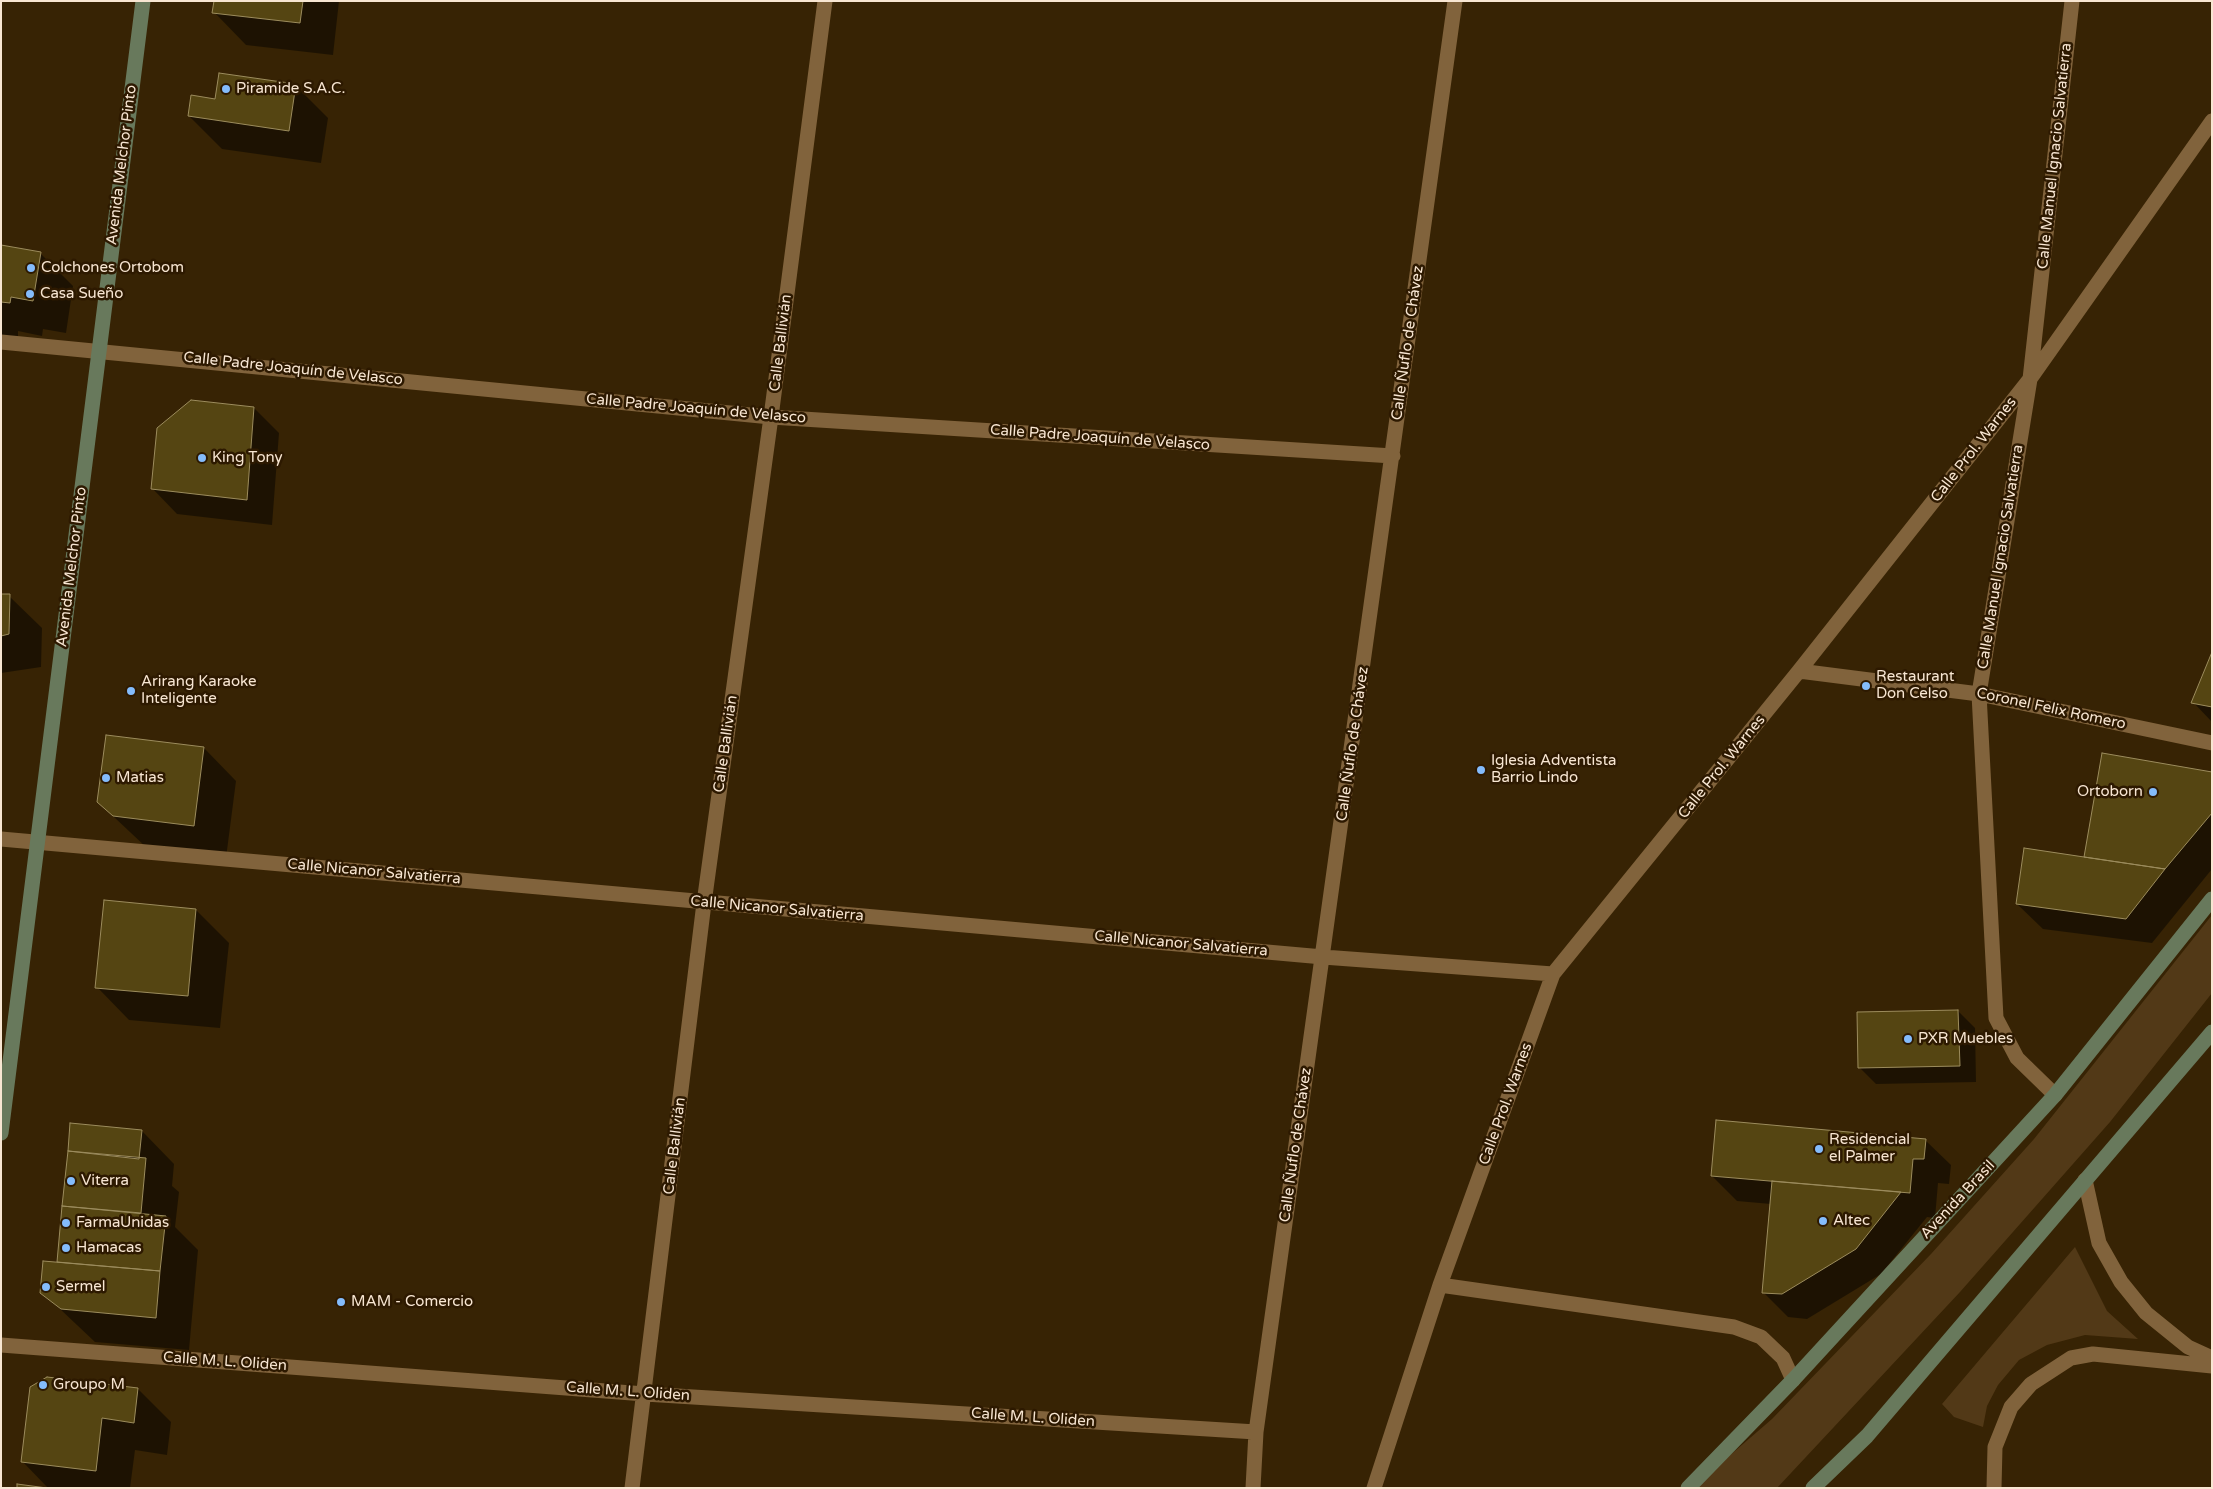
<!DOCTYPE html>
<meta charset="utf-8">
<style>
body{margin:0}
#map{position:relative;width:2213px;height:1489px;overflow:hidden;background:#372304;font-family:"Varela Round",sans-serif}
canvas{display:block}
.frame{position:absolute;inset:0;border:2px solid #f8e6d2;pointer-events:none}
</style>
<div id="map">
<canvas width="2213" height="1489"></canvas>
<div class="frame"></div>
</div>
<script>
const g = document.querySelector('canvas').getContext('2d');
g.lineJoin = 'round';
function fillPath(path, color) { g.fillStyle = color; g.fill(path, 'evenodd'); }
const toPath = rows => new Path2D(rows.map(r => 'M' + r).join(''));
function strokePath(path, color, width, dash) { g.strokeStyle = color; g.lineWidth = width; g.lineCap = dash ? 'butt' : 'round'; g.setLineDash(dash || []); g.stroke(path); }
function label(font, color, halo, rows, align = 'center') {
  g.font = font + ' "Varela Round",sans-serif'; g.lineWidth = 5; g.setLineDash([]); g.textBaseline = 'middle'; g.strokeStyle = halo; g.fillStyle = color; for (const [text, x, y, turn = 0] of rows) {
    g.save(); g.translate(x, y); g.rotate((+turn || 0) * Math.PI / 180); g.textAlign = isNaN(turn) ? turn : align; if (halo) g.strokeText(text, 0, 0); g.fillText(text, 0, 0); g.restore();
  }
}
fillPath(toPath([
 [2212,915,2212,993,2110,1122,1960,1292,1777,1488,1692,1488,1772,1419,1931,1254,2034,1139],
 [2075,1247,2107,1311,2138,1339,2085,1335,2047,1345,2019,1360,1998,1385,1987,1406,1983,1427,1954,1417,1942,1404]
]), '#523917');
fillPath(toPath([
 [215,1,339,1,333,55,246,45,214,12],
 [295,85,328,118,321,163,222,149,189,116,216,100],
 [1,247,40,253,73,286,66,333,43,329,42,336,18,331,18,338,1,336],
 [254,408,279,433,272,525,177,514,152,488],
 [1,596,9,596,42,628,41,667,1,673],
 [2212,655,2212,722,2193,702],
 [204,748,236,781,226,858,147,848,98,802],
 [2103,754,2212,773,2212,869,2152,943,2043,929,2017,904,2085,858],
 [196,910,229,943,220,1028,129,1020,97,987],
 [1958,1011,1975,1028,1976,1082,1876,1084,1859,1067],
 [71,1124,142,1131,174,1164,172,1186,179,1192,175,1227,198,1250,189,1350,95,1342,42,1292,58,1263],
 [1925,1140,1951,1165,1949,1184,1938,1183,1935,1218,1927,1217,1881,1274,1807,1319,1788,1317,1763,1292,1771,1204,1737,1201,1712,1176],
 [138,1389,171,1422,167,1455,135,1450,130,1488,48,1488,22,1461]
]), '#0007');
const building = toPath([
 [214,1,303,1,300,23,212,13,214,1],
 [219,73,296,84,289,131,188,116,191,95,215,99,219,73],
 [1,245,41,252,33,301,11,297,10,303,1,302,1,245],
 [191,400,254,407,247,500,151,489,157,428,191,400],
 [1,594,10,594,9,634,1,636,1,594],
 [2212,652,2212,707,2191,703,2212,652],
 [106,735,204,747,194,826,113,816,97,802,106,735],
 [2102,753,2212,772,2212,813,2165,869,2084,857,2102,753],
 [2024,848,2084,857,2165,869,2126,919,2016,904,2024,848],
 [104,900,196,909,188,996,95,988,104,900],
 [1958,1010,1960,1066,1858,1068,1857,1012,1958,1010],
 [1716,1120,1926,1139,1924,1159,1913,1159,1910,1193,1711,1176,1716,1120],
 [70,1123,142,1130,139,1159,68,1151,70,1123],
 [68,1151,146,1158,141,1213,62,1206,68,1151],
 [1772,1181,1901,1192,1856,1249,1782,1294,1762,1293,1772,1181],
 [62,1206,166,1216,160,1271,57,1262,62,1206],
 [43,1261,160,1271,156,1318,61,1309,40,1293,43,1261],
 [47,1377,138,1388,134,1423,102,1418,96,1471,21,1462,30,1387,47,1377],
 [17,1484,47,1488,17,1488,17,1484]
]);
fillPath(building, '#554512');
strokePath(building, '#9c8c5d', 1);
strokePath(toPath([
 [1,342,771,417,1393,456],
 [1799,671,1979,694,2212,743],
 [1,839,1323,957,1553,974],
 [2055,1095,2017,1058,1996,1018,1979,694,2030,379,2072,1],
 [2085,1180,2099,1243,2121,1282,2146,1313,2188,1347,2212,1358],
 [1440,1285,1734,1327,1761,1337,1783,1358,1793,1380],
 [1,1345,645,1394,1256,1432],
 [632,1488,704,903,771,417,825,1],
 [1253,1488,1256,1432,1455,1],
 [1374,1488,1440,1285,1553,974,1799,671,2030,379,2212,121],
 [1994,1488,1995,1447,2011,1407,2031,1384,2071,1358,2093,1354,2212,1366]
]), '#81633c', 15);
strokePath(toPath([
 [1,1133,143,1],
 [1688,1488,1793,1380,2055,1095,2212,899],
 [1813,1488,1867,1436,2212,1032]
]), '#68795c', 15);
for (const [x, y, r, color] of [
 [226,89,5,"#84bcfb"],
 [31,268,5,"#84bcfb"],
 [30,294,5,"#84bcfb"],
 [202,458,5,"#84bcfb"],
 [1866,686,5,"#84bcfb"],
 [131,691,5,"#84bcfb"],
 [1481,770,5,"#84bcfb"],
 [106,778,5,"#84bcfb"],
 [2153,792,5,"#84bcfb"],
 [1908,1039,5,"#84bcfb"],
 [1819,1149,5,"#84bcfb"],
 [71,1181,5,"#84bcfb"],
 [1823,1221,5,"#84bcfb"],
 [66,1223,5,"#84bcfb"],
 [66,1248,5,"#84bcfb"],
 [46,1287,5,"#84bcfb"],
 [341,1302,5,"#84bcfb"],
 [43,1385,5,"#84bcfb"]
]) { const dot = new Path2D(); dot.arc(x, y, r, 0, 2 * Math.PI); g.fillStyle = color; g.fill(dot); strokePath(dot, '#2d1900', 2); }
label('15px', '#f8e6d2', '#2d1900', [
 ["Piramide S.A.C.",236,89],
 ["Colchones Ortobom",41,268],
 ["Casa Sueño",40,294],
 ["King Tony",212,458],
 ["Restaurant",1876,677],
 ["Don Celso",1876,694],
 ["Arirang Karaoke",141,682],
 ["Inteligente",141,699],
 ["Iglesia Adventista",1491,761],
 ["Barrio Lindo",1491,778],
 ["Matias",116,778],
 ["Ortoborn",2143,792,"right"],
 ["PXR Muebles",1918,1039],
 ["Residencial",1829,1140],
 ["el Palmer",1829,1157],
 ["Viterra",81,1181],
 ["Altec",1833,1221],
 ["FarmaUnidas",76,1223],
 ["Hamacas",76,1248],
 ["Sermel",56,1287],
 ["MAM - Comercio",351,1302],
 ["Groupo M",53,1385]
], 'left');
label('15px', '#f8e6d2', '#2d1900', [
 ["Calle Manuel Ignacio Salvatierra",2055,156,-84],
 ["Avenida Melchor Pinto",122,165,-83],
 ["Calle Ballivián",781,343,-83],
 ["Calle Ñuflo de Chávez",1408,343,-82],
 ["Calle Padre Joaquín de Velasco",293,369,6],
 ["Calle Padre Joaquín de Velasco",696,409,5],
 ["Calle Padre Joaquín de Velasco",1100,438,4],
 ["Calle Prol. Warnes",1974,450,-52],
 ["Calle Manuel Ignacio Salvatierra",2001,557,-81],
 ["Avenida Melchor Pinto",72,567,-83],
 ["Coronel Felix Romero",2051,709,12],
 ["Calle Ballivián",726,744,-82],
 ["Calle Ñuflo de Chávez",1353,744,-82],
 ["Calle Prol. Warnes",1722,767,-51],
 ["Calle Nicanor Salvatierra",374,872,5],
 ["Calle Nicanor Salvatierra",777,909,5],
 ["Calle Nicanor Salvatierra",1181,944,5],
 ["Calle Prol. Warnes",1506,1104,-70],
 ["Calle Ñuflo de Chávez",1296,1145,-82],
 ["Calle Ballivián",675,1146,-83],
 ["Avenida Brasil",1958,1200,-47],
 ["Calle M. L. Oliden",225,1362,4],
 ["Calle M. L. Oliden",628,1392,4],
 ["Calle M. L. Oliden",1033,1418,4]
]);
</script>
